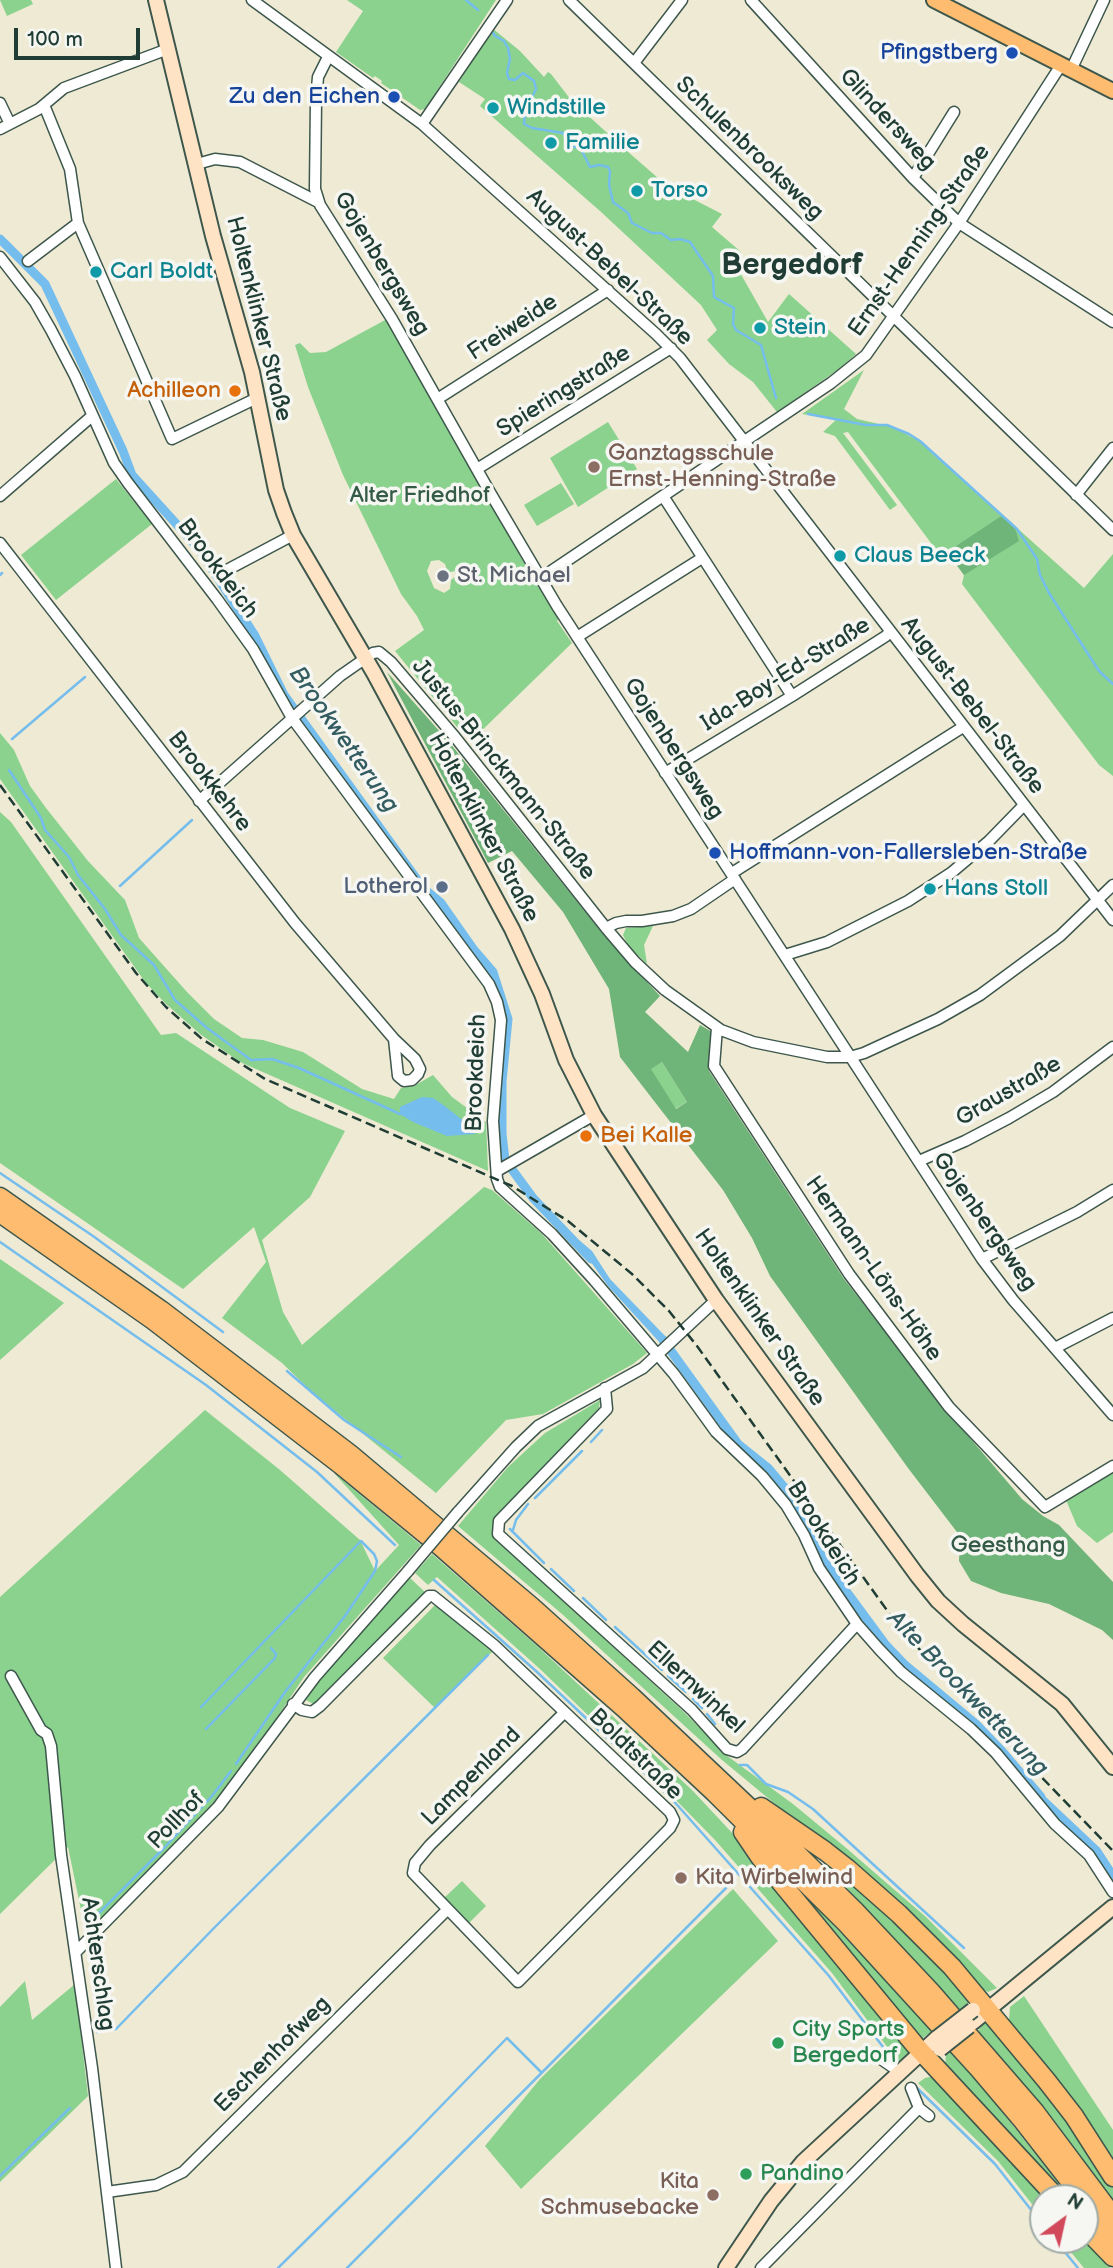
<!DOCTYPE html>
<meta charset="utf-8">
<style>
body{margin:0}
#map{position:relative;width:1113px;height:2268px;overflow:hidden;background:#eeead4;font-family:"Balsamiq Sans",sans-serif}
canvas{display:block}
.north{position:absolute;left:1029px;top:2184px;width:70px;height:70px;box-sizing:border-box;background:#f6f6f2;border:2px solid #a0aca6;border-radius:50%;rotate:33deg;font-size:19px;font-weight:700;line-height:28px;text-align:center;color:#1f3d34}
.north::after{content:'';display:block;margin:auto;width:24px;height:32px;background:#d1495b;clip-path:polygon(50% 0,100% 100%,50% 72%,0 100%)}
.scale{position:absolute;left:14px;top:28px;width:126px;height:32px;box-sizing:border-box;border:4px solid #1f3d34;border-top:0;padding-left:9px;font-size:21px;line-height:24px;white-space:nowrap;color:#1f3d34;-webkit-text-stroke:5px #f6f6f2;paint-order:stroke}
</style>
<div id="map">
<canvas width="1113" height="2268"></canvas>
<div class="north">N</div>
<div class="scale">100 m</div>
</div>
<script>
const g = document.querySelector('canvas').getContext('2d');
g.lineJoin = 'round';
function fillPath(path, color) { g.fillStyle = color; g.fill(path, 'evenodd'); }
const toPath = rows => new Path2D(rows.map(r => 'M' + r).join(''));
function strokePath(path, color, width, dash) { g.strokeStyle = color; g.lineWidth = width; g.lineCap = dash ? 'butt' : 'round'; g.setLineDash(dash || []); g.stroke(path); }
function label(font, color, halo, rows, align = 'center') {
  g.font = font + ' "Balsamiq Sans",sans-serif'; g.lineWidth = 7; g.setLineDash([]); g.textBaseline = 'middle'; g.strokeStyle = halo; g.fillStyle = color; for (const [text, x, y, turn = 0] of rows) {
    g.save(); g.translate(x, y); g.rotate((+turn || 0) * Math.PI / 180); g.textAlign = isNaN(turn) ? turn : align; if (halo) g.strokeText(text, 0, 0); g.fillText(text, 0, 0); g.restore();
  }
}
fillPath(toPath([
 [0,0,31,0,33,4,7,16],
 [347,0,496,0,425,109,420,110,381,83,382,81,375,76,373,78,336,52,363,11],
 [492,28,520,51,544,77,548,72,551,74,571,100,627,151,658,178,668,182,667,185,681,197,683,194,722,214,712,227,741,252,734,262,768,322,789,294,856,354,839,369,777,412,753,382,729,364,707,340,717,330,701,305,600,211,480,106,485,99,459,82],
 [387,319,422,384,425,383,498,512,496,513,535,582,559,618,557,621,572,643,473,739,468,734,462,733,395,651,424,630,417,616,401,594,343,475,308,387,295,345,300,343,310,353,326,352],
 [439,560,445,564,448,573,454,571,457,575,451,580,450,589,444,593,434,588,427,571,431,561],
 [864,370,844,409,857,419,892,427,920,441,1084,588,1113,554,1113,776,1099,765,962,584,964,575,947,552,937,551,848,432,843,433,897,505,890,510,835,436,823,432,837,419,802,414],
 [608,422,637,469,578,507,550,458],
 [116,479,152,524,56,600,21,555],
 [561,483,574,504,537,526,524,505],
 [0,733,14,750,30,786,46,808,88,861,125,900,139,938,187,992,214,1019,242,1038,263,1040,303,1052,362,1089,394,1099,401,1088,414,1086,433,1075,452,1097,486,1122,488,1171,240,1062,200,1034,165,1003,146,983,0,779],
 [0,812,11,822,161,1035,176,1033,290,1108,345,1131,310,1197,262,1240,283,1312,302,1345,484,1187,492,1190,542,1234,647,1353,633,1364,543,1414,506,1420,436,1493,314,1394,282,1363,222,1318,266,1262,254,1227,183,1289,0,1163],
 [653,926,644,945,647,964,629,947,623,935,626,928],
 [662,1062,687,1102,675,1109,650,1069],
 [0,1259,64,1303,0,1360],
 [600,1400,599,1408,495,1517,493,1536,686,1714,726,1755,793,1804,845,1847,926,1917,997,1988,988,1992,980,1988,918,1924,842,1852,786,1813,722,1760,562,1614,458,1526,508,1467,545,1433],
 [205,1410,280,1470,360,1540,375,1571,399,1545,334,1473,421,1545,304,1677,233,1783,86,1934,68,1847,0,1914,0,1597],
 [1113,1471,1113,1532,1097,1543,1077,1526,1066,1500],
 [432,1554,536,1645,692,1790,735,1836,909,2047,907,2056,900,2064,832,1973,715,1840,673,1797,540,1669,437,1577,428,1585,415,1573],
 [410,1578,427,1594,315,1705,306,1700,319,1680],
 [435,1605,493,1651,435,1708,383,1658],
 [807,1845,904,1925,971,1999,961,2011],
 [787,1879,795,1885,934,2030,921,2039],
 [462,1881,486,1906,467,1925,443,1899],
 [733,1889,778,1941,521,2189,485,2146,540,2079],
 [25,1981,32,2020,75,1984,88,2096,0,2182,0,2007],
 [1024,1996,1113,2130,1113,2168,1078,2113,1009,2021,1010,2007],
 [984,2023,995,2026,1076,2129,1113,2187,1113,2203,1081,2158,978,2031],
 [953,2050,1049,2171,1069,2198,1063,2198,945,2066,946,2055],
 [935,2076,1048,2198,1043,2198,1043,2218,998,2161,918,2083,925,2078],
 [1085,2239,1110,2268,1084,2268,1061,2240]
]), '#8ad28d');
fillPath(toPath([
 [1003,515,1014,525,1019,541,964,575,947,552],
 [387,672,449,742,603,934,660,996,645,1012,688,1052,700,1025,712,1032,709,1071,844,1279,946,1410,1022,1499,1043,1516,1059,1525,1113,1582,1113,1640,1102,1630,1049,1604,1001,1593,971,1581,959,1561,960,1536,908,1468,770,1276,752,1238,723,1190,620,1057,609,989,563,912,512,851,488,863],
 [662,1062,687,1102,676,1109,651,1069]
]), '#6fb478');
fillPath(toPath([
 [422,1097,433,1098,442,1104,474,1129,475,1134,447,1136,413,1122,400,1114,400,1107],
 [579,1240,592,1251,610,1279,667,1338,661,1344,608,1286,588,1258],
 [1032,1784,1100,1848,1113,1868,1113,1883,1094,1852,1032,1795]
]), '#75bded');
strokePath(toPath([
 [466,0,478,10],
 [491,30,495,36,504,41,508,48,510,59,507,73,509,79,515,80,523,73,534,81,536,89,525,111,524,124,532,128,563,133,571,147,580,147,590,167,599,165,608,167,610,171,609,185,613,202,628,213,632,223,652,233,661,233,671,240,680,239,690,242,713,276,714,297,734,308,733,324,736,330,761,345,776,398],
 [808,414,866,425,887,425,909,434,920,441,1017,529,1037,559,1040,575,1049,593,1099,671,1113,684],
 [0,575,2,573],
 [12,739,85,677],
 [9,770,41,818,45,830,69,857,78,875,105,909,121,935,154,965,175,1000,207,1028,251,1060,272,1059,299,1068,400,1114],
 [120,886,192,820],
 [0,1173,93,1236,223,1332],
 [0,1242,206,1385,317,1472,395,1545],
 [287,1371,344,1420,401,1457],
 [591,1442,602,1430],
 [535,1498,582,1451],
 [510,1529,544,1563],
 [513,1530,516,1520,528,1504],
 [551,1569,574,1591],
 [434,1580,537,1672,671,1798,829,1976,896,2064],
 [583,1598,606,1620],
 [615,1627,662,1670],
 [668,1676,686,1692],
 [693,1699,702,1708],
 [201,1707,361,1541,374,1554,377,1561,375,1571,345,1616,285,1692,236,1764],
 [707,1714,715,1724],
 [206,1729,275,1658,276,1654,271,1648],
 [740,1765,747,1765,766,1784,788,1792,813,1809,964,1948],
 [89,1923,164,1848,212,1796,231,1771],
 [97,2032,116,2029,215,1927,488,1655],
 [917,2088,995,2164,1043,2225],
 [0,2176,70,2108],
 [1055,2240,1078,2268],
 [278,2268,411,2137,507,2038,541,2072],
 [347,2268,726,1888]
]), '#75bded', 2.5);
strokePath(toPath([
 [0,239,45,284,123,451,132,475,200,550,255,636,284,695,423,888,441,903,474,950,493,972,508,1019,502,1081,502,1134,505,1160,533,1198,591,1259],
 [663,1340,738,1444,768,1468,793,1498,812,1528,818,1549,826,1564,885,1644,905,1665,977,1725,1000,1749,1041,1797]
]), '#75bded', 9);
const minor = toPath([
 [252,0,422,124,656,334,680,358,1113,920],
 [569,0,1113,530],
 [751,0,913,178,959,223,1113,322],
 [328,57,318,77,316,100,315,189,320,205,392,319,488,489,557,606,982,1259,1013,1300,1113,1415],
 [634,63,682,0],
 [1071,70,1104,0],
 [0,103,10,124],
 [44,105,70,169,78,223,172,439,257,398],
 [422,124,507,0],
 [0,129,39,109,64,88,168,49],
 [197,164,215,159,240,162,318,202],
 [913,178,954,112],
 [0,257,35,302,51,330,75,376,114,463,128,483,217,599,253,649,292,718,489,984,497,1002,501,1020,493,1121,497,1179,500,1187,552,1234,594,1280,674,1374,716,1432,762,1476,786,1505,804,1535,819,1568,857,1624,879,1649,901,1672,971,1729,996,1753,1055,1824,1089,1855,1113,1892],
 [28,261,78,223],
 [439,398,608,290],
 [477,469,671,348],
 [1076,495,1113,448],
 [0,496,92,416],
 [663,496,792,696],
 [0,543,295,923,394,1039,415,1059,420,1069,418,1074,412,1080,404,1081,398,1076,394,1039],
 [227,570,293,535],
 [541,578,831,383,866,355,959,223,1061,65],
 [577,637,702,558],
 [665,773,792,696,886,636,890,631],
 [199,801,340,676,373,653,379,652,391,662,455,737,606,928,635,962,665,990,721,1030,753,1042,827,1057,850,1057,864,1053,938,1019,980,995,1060,936,1113,885],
 [732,873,963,727],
 [606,928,616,923,626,921,642,921,673,916,691,909,735,879],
 [785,955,827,942,908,901,951,873,989,841,1024,805],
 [717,1028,714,1066,849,1274,949,1407,1045,1507,1113,1466],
 [919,1161,965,1141,1009,1118,1053,1092,1113,1047],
 [497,1171,594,1115],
 [982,1259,1077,1212,1113,1190],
 [1055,1348,1113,1318],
 [605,1388,607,1409,499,1521,498,1534,692,1710,727,1749,737,1752,742,1749,857,1624],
 [458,1512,516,1447,538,1426,643,1368,716,1300],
 [11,1676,41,1730,47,1734,51,1746,61,1855,92,2068,116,2268],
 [293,1704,302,1710,312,1712,320,1706,429,1596,433,1596,494,1645,670,1812,674,1820,670,1828,518,1982,413,1873,415,1863,430,1845,564,1713],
 [76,1952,218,1807,315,1677,408,1571],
 [875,2055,894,2068],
 [919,2108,929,2116],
 [107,2192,156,2185,183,2172,447,1910],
 [761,2268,919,2108,911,2088]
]);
const secondary = toPath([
 [156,0,213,236,252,372,276,490,284,513,293,535,374,673,512,929,542,994,566,1060,594,1115,716,1300,917,1575,938,1601,963,1624,1062,1704,1113,1767],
 [973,2022,1113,1907],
 [726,2268,771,2201,803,2162,937,2038]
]);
const primary = toPath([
 [934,0,1113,91]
]);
const motorway = toPath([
 [0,1197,161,1310,350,1454,532,1607,632,1697,775,1832,855,1911,931,1992,1035,2112,1113,2216],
 [0,1213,153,1320,341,1465,440,1546,624,1708,715,1793,845,1922,979,2069,1023,2121,1083,2198],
 [761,1807,825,1851,848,1869,899,1914,952,1967,1046,2080,1074,2116,1113,2177],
 [743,1832,760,1857,915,2045,1057,2198],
 [1085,2201,1113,2241],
 [1085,2228,1113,2257]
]);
strokePath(minor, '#3e574c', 13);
strokePath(secondary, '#3e574c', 18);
strokePath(primary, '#3e574c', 18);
strokePath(motorway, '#3e574c', 21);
strokePath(minor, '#fff', 10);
strokePath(secondary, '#fee4c5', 14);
strokePath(primary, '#fdbc6f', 14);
strokePath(motorway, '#fdbc6f', 18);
strokePath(toPath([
 [0,785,136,973,166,1007,202,1039,265,1079,512,1186,568,1221,632,1274,669,1311,697,1346,894,1620,934,1666,1113,1851]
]), '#1f3d34', 2.5, [10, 5]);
const minorBridge = toPath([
 [408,1571,458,1512]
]);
const secondaryBridge = toPath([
 [937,2038,973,2010],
 [940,2049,969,2026]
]);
strokePath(minorBridge, '#3e574c', 13, []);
strokePath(secondaryBridge, '#3e574c', 18, []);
strokePath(minorBridge, '#fff', 10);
strokePath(secondaryBridge, '#fee4c5', 14);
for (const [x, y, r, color] of [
 [1012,53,7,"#1a4fb4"],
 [394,97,7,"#1a4fb4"],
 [493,108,7,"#0f9aa8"],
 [551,143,7,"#0f9aa8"],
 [637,191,7,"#0f9aa8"],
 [96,272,7,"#0f9aa8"],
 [760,328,7,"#0f9aa8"],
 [235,391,7,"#e8710a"],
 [594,467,7,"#8d6e63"],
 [840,556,7,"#0f9aa8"],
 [443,576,7,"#6b7280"],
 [715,853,7,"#1a4fb4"],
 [442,887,7,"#5c6f8a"],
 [930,889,7,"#0f9aa8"],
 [586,1136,7,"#e8710a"],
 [681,1878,7,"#8d6e63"],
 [778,2043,7,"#2e9e5b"],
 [746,2174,7,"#2e9e5b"],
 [713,2195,7,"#8d6e63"]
]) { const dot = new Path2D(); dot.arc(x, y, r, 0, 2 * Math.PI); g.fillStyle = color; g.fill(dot); strokePath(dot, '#f6f6f2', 2.5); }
label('23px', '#164399', '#f6f6f2', [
 ["Pfingstberg",998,53],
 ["Zu den Eichen",380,97],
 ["Hoffmann-von-Fallersleben-Straße",729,853,"left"]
], 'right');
label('23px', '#0d838f', '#f6f6f2', [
 ["Windstille",507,108],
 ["Familie",565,143],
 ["Torso",651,191],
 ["Carl Boldt",110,272],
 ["Stein",774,328],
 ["Claus Beeck",854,556],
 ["Hans Stoll",944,889]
], 'left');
label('23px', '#1f3d34', '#f6f6f2', [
 ["Glindersweg",887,120,47],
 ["Schulenbrooksweg",749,149,44],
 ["Ernst-Henning-Straße",920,241,-55],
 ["Gojenbergsweg",381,264,59],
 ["August-Bebel-Straße",609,268,43],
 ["Holtenklinker Straße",258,319,76],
 ["Freiweide",513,328,-33],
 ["Spieringstraße",564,392,-32],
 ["Brookdeich",217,569,53],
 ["Ida-Boy-Ed-Straße",786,675,-32],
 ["August-Bebel-Straße",972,706,52],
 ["Gojenbergsweg",673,749,57],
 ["Justus-Brinckmann-Straße",503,770,51],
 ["Brookkehre",209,782,52],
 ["Holtenklinker Straße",483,828,62],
 ["Brookdeich",477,1073,-88],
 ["Graustraße",1009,1092,-30],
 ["Gojenbergsweg",984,1222,55],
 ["Hermann-Löns-Höhe",873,1269,55],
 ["Holtenklinker Straße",759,1318,55],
 ["Brookdeich",823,1534,58],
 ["Ellernwinkel",695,1688,43],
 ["Boldtstraße",635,1755,44],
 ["Lampenland",472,1777,-45],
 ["Pollhof",177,1821,-46],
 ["Achterschlag",97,1964,82],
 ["Eschenhofweg",273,2055,-45]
]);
label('23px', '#c56008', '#f6f6f2', [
 ["Achilleon",221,391],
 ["Bei Kalle",600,1136,"left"]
], 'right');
label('23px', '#785e54', '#f6f6f2', [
 ["Ganztagsschule",608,454],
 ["Ernst-Henning-Straße",608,480],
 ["Kita Wirbelwind",695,1878],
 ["Kita",699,2182,"right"],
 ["Schmusebacke",699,2208,"right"]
], 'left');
label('23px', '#345b46', '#f6f6f2', [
 ["Alter Friedhof",420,496],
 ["Geesthang",1008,1546]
]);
label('23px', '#5b616d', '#f6f6f2', [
 ["St. Michael",457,576]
], 'left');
label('23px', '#4e5e75', '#f6f6f2', [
 ["Lotherol",428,887]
], 'right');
label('23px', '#27864d', '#f6f6f2', [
 ["City Sports",792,2030],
 ["Bergedorf",792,2056],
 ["Pandino",760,2174]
], 'left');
label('italic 24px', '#345d62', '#f6f6f2', [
 ["Brookwetterung",343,740,55],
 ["Alte Brookwetterung",967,1694,46]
]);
label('bold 30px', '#1f3d34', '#f6f6f2', [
 ["Bergedorf",792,266]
]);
</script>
